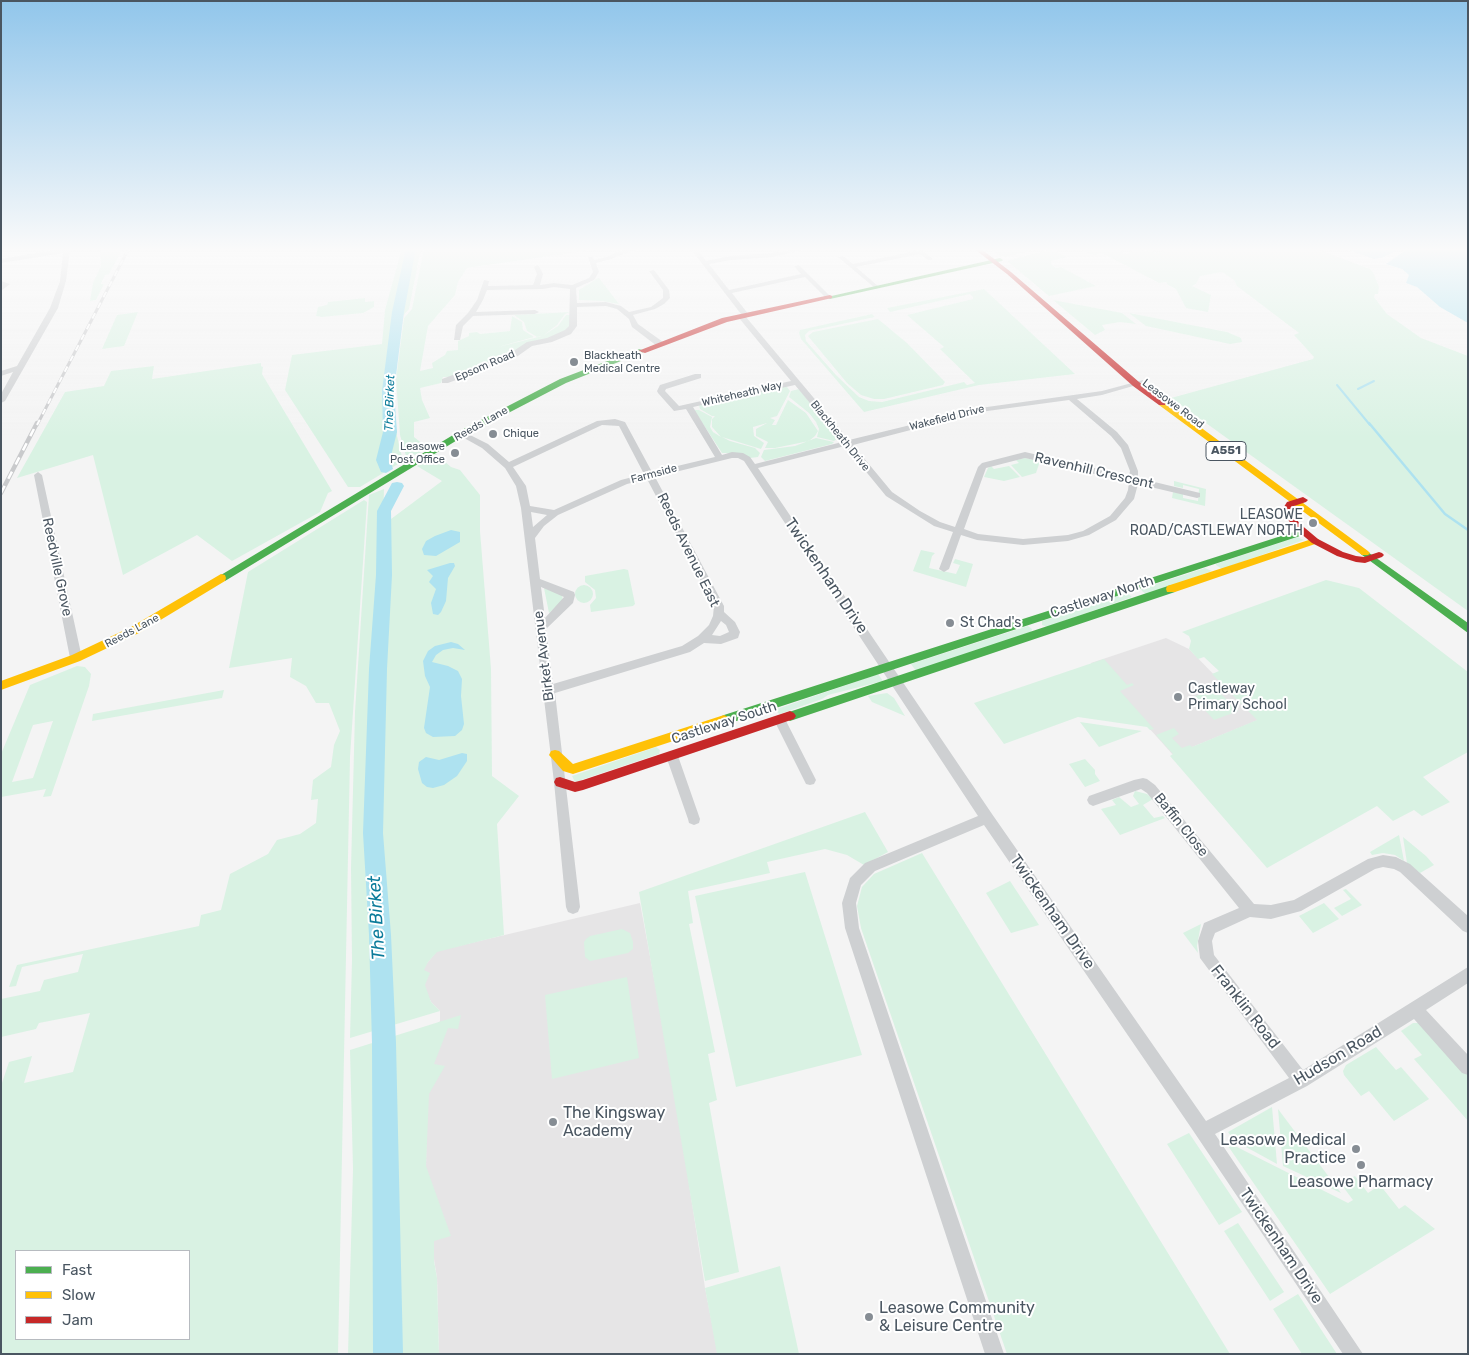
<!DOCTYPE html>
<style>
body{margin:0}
#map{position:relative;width:1469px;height:1355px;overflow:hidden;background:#f4f4f4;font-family:Rubik,sans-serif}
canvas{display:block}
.frame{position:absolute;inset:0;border:2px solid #4a5661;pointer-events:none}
.legend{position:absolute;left:15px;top:1250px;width:175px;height:90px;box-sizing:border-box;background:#fff;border:1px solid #b7bbc0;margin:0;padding:6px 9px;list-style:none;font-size:15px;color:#4a5661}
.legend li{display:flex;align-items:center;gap:10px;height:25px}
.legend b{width:25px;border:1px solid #b7bbc0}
</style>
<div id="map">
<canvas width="1469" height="1355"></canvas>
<div class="frame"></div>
<ul class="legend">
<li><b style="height:6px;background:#4caf50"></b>Fast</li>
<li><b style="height:6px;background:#ffc107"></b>Slow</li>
<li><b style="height:6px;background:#c62828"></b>Jam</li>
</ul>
</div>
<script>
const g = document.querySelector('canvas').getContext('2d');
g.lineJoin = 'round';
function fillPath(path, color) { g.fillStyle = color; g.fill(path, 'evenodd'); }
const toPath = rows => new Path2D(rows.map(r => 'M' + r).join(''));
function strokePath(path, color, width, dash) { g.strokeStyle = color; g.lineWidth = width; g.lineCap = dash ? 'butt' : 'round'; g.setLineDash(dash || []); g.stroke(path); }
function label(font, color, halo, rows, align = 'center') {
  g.font = font + ' Rubik,sans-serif'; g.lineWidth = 4; g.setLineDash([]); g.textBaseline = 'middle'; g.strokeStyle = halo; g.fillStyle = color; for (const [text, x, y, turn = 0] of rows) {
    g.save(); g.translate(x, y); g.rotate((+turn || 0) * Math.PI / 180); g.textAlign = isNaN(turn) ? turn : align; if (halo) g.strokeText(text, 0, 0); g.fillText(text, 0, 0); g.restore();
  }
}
fillPath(toPath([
 [1166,638,1189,649,1258,720,1173,755,1091,663],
 [640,903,673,1079,705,1288,718,1354,439,1354,437,1278,426,1209,426,1166,427,1040,440,1021,440,1011,431,1002,418,974,437,951]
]), '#e6e5e6');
fillPath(toPath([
 [100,248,123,248,109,274,105,275,101,284,104,284,96,300,90,301,93,283,101,266],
 [402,248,421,248,409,309,402,317,393,389,397,436,403,461,360,487,348,487,285,390,292,355,382,344,385,310],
 [424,248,597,249,467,268,458,282,455,295,428,326,420,371,433,368,432,363,445,355,447,351,458,350,458,341,469,336,469,333,477,332,480,334,510,331,512,316,522,322,523,330,534,337,498,347,542,336,537,337,527,331,524,322,514,315,570,312,565,314,557,325,544,335,558,326,566,315,570,315,570,324,567,330,551,338,450,377,443,377,441,383,420,388,422,400,430,418,414,422,414,437,429,449,415,455,412,453,406,456,400,435,396,379,404,318,412,309],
 [988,248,1041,248,1005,257,1000,256],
 [1055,248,1122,248,1119,252,1127,254,1135,249,1159,253,1171,249,1168,248,1314,248,1370,269,1373,272,1379,287,1378,294,1375,294,1374,297,1387,314,1421,338,1468,356,1468,611,1171,398,1313,359,1314,357,1294,335,1299,333,1237,286,1234,280,1222,272,1200,276,1196,284,1192,286,1211,295,1208,312,1186,308,1176,289,1168,285,1166,282,1159,283,1102,253,1094,255,1080,250],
 [1051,249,1067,257,1051,261,1051,264,1056,268,1061,267,1096,286,1049,296,1007,261],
 [598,278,599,278,619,304,602,301,579,300,579,290],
 [984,289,1075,374,979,385,864,412,801,339,799,333,800,330,872,314,875,317,809,331,805,335,806,341,836,375,859,397,869,401,882,402,964,382,967,385,975,383,940,349,944,347,907,315,973,299,973,297,970,294,890,312,887,308],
 [365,298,365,302,374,301,374,307,363,313,322,317,316,316,318,307,327,305,328,302],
 [1053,300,1122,313,1136,324,1120,322,1102,325,1105,330,1095,335],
 [138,312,124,346,102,349,117,315],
 [1129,313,1227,332,1241,338,1242,342,1230,344,1146,326],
 [878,319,907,343,945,382,943,385,884,399,874,399,861,395,847,383,808,336,813,332],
 [261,363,261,366,263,367,262,374,332,491,328,493,320,512,232,561,197,535,123,575,93,455,17,478,65,392,104,386,111,371,154,366,152,379],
 [782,386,787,387,790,391,777,416,770,418,775,420,772,425,776,425,788,400,806,413,818,431,815,436,809,441,775,448,765,448,768,442,756,436,756,429,767,423,753,427,754,436,764,443,761,449,722,437,730,441,755,448,760,453,758,457,750,458,742,453,722,453,694,410,699,410,712,417,710,427,713,432,721,437,712,427,712,419,715,416,712,416,700,409,699,405],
 [799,389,838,438,834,441,817,437,819,429,816,422,809,413,789,397,791,391],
 [816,438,834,442,832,444,765,461,761,457,764,450,795,446],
 [436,454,451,467,460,470,480,495,480,531,491,669,492,776,519,796,497,824,504,935,437,952,428,962,424,970,430,973,425,985,431,1002,440,1011,350,1038,352,960,351,868,355,712,369,495,384,489,383,521,387,522,442,481,417,466],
 [1025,458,1040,461,1036,473,1022,477,1011,465,1019,463,1016,460],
 [991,466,994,469,1009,466,1020,477,1004,481,984,477,988,468],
 [1174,481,1206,489,1205,506,1172,498,1173,492,1183,494,1183,498,1198,501,1199,489,1183,485,1183,488,1174,486],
 [364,500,367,502,350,757,338,1354,1,1354,1,1086,9,1062,32,1056,24,1083,73,1072,90,1013,39,1023,36,1029,1,1037,1,999,40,991,44,980,78,972,83,954,22,967,16,986,9,987,17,965,199,926,201,915,221,910,230,874,268,854,277,840,300,834,316,823,318,799,311,800,313,780,331,767,334,745,340,731,329,703,316,703,306,686,290,677,292,658,229,668,248,572],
 [189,1251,189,1339,16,1339,16,1251],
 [1297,537,1304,540,1222,569,1216,565,1216,564],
 [921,550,935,553,932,556,929,568,956,574,960,565,953,563,955,559,973,564,966,587,913,571],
 [1205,568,1212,571,1147,595,1142,591,1141,589],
 [624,569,628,570,635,604,633,606,591,612,590,605,596,598,595,590,585,582,585,576],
 [1326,580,1359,588,1468,672,1468,752,1423,777,1450,802,1422,816,1414,810,1393,821,1377,806,1267,868,1170,756,1173,754,1156,735,1174,728,1179,734,1172,738,1182,748,1190,745,1192,747,1257,720,1212,674,1219,671,1204,657,1198,659,1189,649,1191,641,1189,636,1182,632],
 '575 594a9 9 0 1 1 18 0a9 9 0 1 1-18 0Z',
 [544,588,562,595,563,601,549,613],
 [1127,593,1132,597,1047,627,1042,625,1042,621],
 [1028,626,1032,629,1031,632,916,671,911,664],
 [1104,659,1127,685,1132,683,1134,685,1120,691,1154,729,1150,730,1147,727,1078,717,1004,744,974,703],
 [77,666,85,667,91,674,89,686,51,796,43,797,46,789,1,797,1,754,30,685],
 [53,721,33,778,12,782,33,725],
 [878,674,883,681,828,695,822,699,780,714,777,712,777,709],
 [1216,689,1238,711,1214,720,1193,697],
 [224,690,222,698,92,721,93,714],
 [887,693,894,698,905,716,872,702,868,696],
 [1080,722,1142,731,1099,747],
 [656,747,660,750,659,754,575,782,572,776],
 [1085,759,1095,770,1095,774,1100,781,1085,787,1069,764],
 [1135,791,1147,794,1153,799,1143,805,1154,818,1163,816,1165,818,1120,835,1101,809,1116,805,1112,800,1119,797,1131,807,1139,804,1133,796],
 [865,812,888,852,864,865,847,855,825,849,767,862,770,873,688,891,693,923,689,924,715,1052,708,1054,717,1100,709,1103,739,1272,705,1281,639,892],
 [1399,835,1404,861,1395,855,1383,853,1372,855,1370,852],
 [1403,837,1426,856,1434,865,1420,873,1407,863],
 [922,853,1230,1354,1007,1354,861,928,857,906,862,887,874,874],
 [805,872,862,1055,736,1087,695,896],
 [1010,881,1039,925,1011,933,986,893],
 [1346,889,1362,905,1342,916,1334,908,1351,899,1343,890],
 [1324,903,1339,919,1313,933,1299,916],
 [1201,924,1197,946,1198,953,1183,933],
 [622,929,630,933,633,942,633,949,628,953,590,961,585,957,584,942,586,939,590,936],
 [627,977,639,1058,552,1079,545,995],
 [461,1015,458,1029,448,1028,434,1064,445,1066,429,1094,426,1166,451,1236,434,1241,434,1261,437,1278,439,1354,388,1354,387,1206,384,1354,348,1354,353,1169,350,1050],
 [1413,1023,1419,1023,1425,1028,1468,1075,1468,1121,1414,1059,1422,1055,1401,1031],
 [1376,1047,1396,1070,1401,1067,1429,1099,1394,1121,1369,1091,1361,1096,1344,1075,1343,1071,1346,1065],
 [1272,1107,1277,1164,1235,1141,1228,1132],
 [1278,1109,1341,1193,1283,1166],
 [1189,1133,1242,1212,1219,1225,1167,1144],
 [1231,1144,1348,1203,1353,1200,1341,1184,1355,1176,1368,1193,1380,1185,1399,1209,1405,1205,1435,1229,1330,1294,1228,1146],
 [1238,1223,1284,1292,1270,1301,1224,1231],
 [780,1266,799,1354,717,1354,705,1288],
 [1298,1294,1337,1354,1302,1354,1273,1309]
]), '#d9f2e3');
fillPath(toPath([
 [1343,248,1401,248,1384,257,1374,259],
 [1409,248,1468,248,1468,323,1440,307,1417,287,1406,283,1409,275,1402,269,1386,264],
 [451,530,460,532,460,542,436,556,424,555,422,549,426,541,435,536],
 [450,563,454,563,455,566,448,578,446,601,441,612,438,615,433,614,431,603,436,589,429,582,433,576,427,570],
 [451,642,458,644,465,650,453,648,443,650,436,655,432,662,448,666,458,671,462,679,461,696,464,724,462,730,455,736,433,737,426,733,424,728,430,687,425,676,423,661,428,651,435,646],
 [462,753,467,754,467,761,457,776,444,785,433,788,427,787,422,783,418,769,419,762,426,757,439,760]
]), '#aee2f0');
strokePath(toPath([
 [1337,385,1370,425],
 [1358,389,1374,381]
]), '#aee2f0', 2);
strokePath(toPath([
 [1369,423,1445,514,1468,530]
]), '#aee2f0', 2.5);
fillPath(toPath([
 [406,248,416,248,404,312,394,391,397,432,390,460,393,469,386,473,381,472,376,460,383,432,382,391,392,312,406,248],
 [397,482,402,483,404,486,391,511,392,575,387,669,383,833,391,935,396,1043,403,1354,373,1354,372,1043,369,935,363,833,369,669,376,575,377,511,392,483,397,482]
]), '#aee2f0');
fillPath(toPath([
 [64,248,70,248,70,250,66,281,58,308,5,401,1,403,1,394,13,372,1,376,1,371,17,366,50,308,60,281,63,253,1,263,1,259,64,248],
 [633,248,646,248,623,254,611,259,596,263,599,272,594,280,576,288,577,303,606,302,621,306,629,312,651,307,663,298,663,290,649,271,654,270,669,290,670,298,664,304,655,309,633,315,638,324,663,342,663,346,657,346,632,327,629,319,617,309,606,306,577,307,577,326,571,334,552,342,532,346,515,358,448,383,442,383,442,379,509,354,527,342,547,338,565,330,569,326,570,289,554,287,543,289,487,290,483,300,476,312,535,310,539,312,535,314,473,316,463,326,460,340,454,340,456,325,468,313,477,300,484,280,489,281,488,286,533,285,537,274,534,267,537,265,539,266,543,274,540,285,554,283,572,285,589,278,593,272,588,257,592,257,594,260,607,257,619,251,633,248],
 [690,248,696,248,706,261,731,256,772,253,803,248,803,250,772,257,731,260,709,264,729,290,801,274,794,266,799,265,831,297,831,299,827,299,805,277,732,293,749,315,746,317,849,440,980,408,1102,391,1143,380,1147,382,1102,395,1077,399,1117,432,1128,445,1138,471,1138,478,1200,493,1200,497,1197,498,1138,484,1134,499,1116,520,1089,535,1068,541,1023,545,977,540,961,535,949,569,944,572,939,569,953,532,934,526,886,496,845,446,758,468,992,814,1206,1121,1289,1078,1200,958,1198,941,1204,923,1239,908,1147,793,1141,789,1093,806,1089,804,1087,800,1089,796,1134,780,1143,778,1147,779,1155,785,1254,904,1271,905,1294,900,1368,859,1383,855,1396,857,1410,864,1468,916,1468,933,1463,931,1400,872,1394,869,1383,867,1375,869,1301,911,1271,919,1250,917,1215,933,1212,941,1214,955,1303,1070,1468,967,1468,983,1426,1010,1468,1055,1468,1075,1462,1073,1414,1019,1307,1086,1215,1134,1363,1354,1343,1354,1192,1129,984,825,875,871,861,885,856,903,859,928,1004,1354,985,1354,845,928,842,903,850,878,865,863,978,816,744,461,738,458,732,458,655,477,724,606,724,612,735,622,740,632,738,638,721,644,704,643,690,652,555,693,580,907,578,912,573,914,568,912,566,907,554,782,521,508,516,486,505,468,482,448,457,434,458,432,464,432,488,444,509,462,597,421,615,419,625,422,652,472,715,457,686,409,674,411,658,393,657,391,660,385,695,374,701,374,701,378,666,389,665,391,679,406,791,381,739,318,738,316,741,314,690,248],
 [795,385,842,442,755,464,750,457,743,453,732,452,722,455,693,407,795,385],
 [1069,400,1111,436,1121,448,1130,471,1129,476,1025,452,982,463,978,467,955,527,940,522,920,511,892,492,853,445,980,412,1069,400],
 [602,425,619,426,644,474,621,480,554,510,530,506,526,486,513,467,602,425],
 [1025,458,1129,482,1128,490,1125,498,1110,516,1083,531,1068,535,1023,539,978,534,964,529,986,468,1025,458],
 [647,479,714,606,713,616,709,625,698,636,682,646,553,684,546,629,573,603,575,595,574,592,540,579,535,538,544,526,558,515,627,484,647,479],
 [531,512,547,515,533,527,531,512],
 [541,587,564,597,545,618,541,587],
 [721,621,726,625,729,632,720,636,712,635,721,621],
 [921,250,932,258,932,260,928,260,920,254,856,267,878,286,879,287,876,289,838,257,843,256,853,264,921,250],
 [1,281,10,284,1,291,2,285,1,281],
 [38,472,42,475,82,658,76,662,70,658,34,475,38,472],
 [780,715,784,717,814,776,816,780,814,784,810,785,806,784,774,720,776,717,780,715],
 [672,751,676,752,678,756,700,819,699,823,694,825,689,823,688,819,666,756,668,752,672,751]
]), '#ced0d2');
fillPath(toPath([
 [1000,258,1003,260,1002,261,830,299,827,297,1000,258],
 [639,349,646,351,566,383,464,436,225,581,217,581,216,578,458,432,560,379,639,349],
 [1303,529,1308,532,1306,534,724,725,720,723,718,720,720,717,724,715,1303,529],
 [1365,550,1468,623,1468,633,1362,555,1360,553,1365,550],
 [1171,585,1175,586,1176,589,1175,592,790,721,786,719,784,716,786,713,1171,585]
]), '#4caf50');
fillPath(toPath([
 [1159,401,1165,401,1368,551,1370,553,1368,555,1362,555,1159,405,1159,401],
 [1315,538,1318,539,1320,541,1318,543,1175,592,1167,592,1166,589,1167,586,1315,538],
 [221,574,225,575,226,578,225,581,139,633,80,661,1,690,1,681,72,655,131,627,221,574],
 [724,715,728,717,730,720,728,723,573,774,563,771,549,755,551,751,555,750,559,751,573,764,724,715]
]), '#ffc107');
fillPath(toPath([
 [973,248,980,248,1011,272,1139,382,1165,401,1165,405,1159,405,1133,386,1007,274,973,248],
 [830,295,832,296,832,298,727,322,645,353,638,351,722,318,830,295],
 [1303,497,1308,500,1306,502,1294,506,1292,510,1299,523,1318,539,1343,552,1356,556,1364,557,1379,552,1382,553,1384,555,1382,557,1365,563,1356,562,1337,556,1312,543,1293,527,1282,510,1287,502,1303,497],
 [790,711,794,713,796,716,794,719,583,790,575,792,556,786,554,782,556,778,560,777,575,782,583,780,790,711]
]), '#c62828');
const railFar1 = toPath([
 [37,425,129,248]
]);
const rail = toPath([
 [1,493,37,423]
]);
strokePath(railFar1, '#c9cacc', 3);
strokePath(rail, '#c9cacc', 4.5);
strokePath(railFar1, '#fff', 2, [6]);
strokePath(rail, '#fff', 2.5, [8]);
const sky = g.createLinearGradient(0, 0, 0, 438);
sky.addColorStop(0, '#91c6eb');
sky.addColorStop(0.57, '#fafafa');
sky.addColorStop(1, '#fafafa00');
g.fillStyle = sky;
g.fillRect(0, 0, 1469, 438);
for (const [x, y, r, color] of [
 [574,362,5,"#868d94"],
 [493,434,5,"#868d94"],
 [455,453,5,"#868d94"],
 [1313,523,5,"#868d94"],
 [950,623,5,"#868d94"],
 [1178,697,5,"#868d94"],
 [553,1122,5,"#868d94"],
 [1356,1149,5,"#868d94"],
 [1361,1165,5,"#868d94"],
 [869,1317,5,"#868d94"]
]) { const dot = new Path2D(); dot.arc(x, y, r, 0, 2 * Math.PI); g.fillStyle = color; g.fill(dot); strokePath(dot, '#fff', 2); }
label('11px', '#4a5661', '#fff', [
 ["Blackheath",584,356],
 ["Medical Centre",584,369],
 ["Chique",503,434],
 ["Leasowe",445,447,"right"],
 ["Post Office",445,460,"right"]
], 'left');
label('11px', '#4a5661', '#fff', [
 ["Epsom Road",485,366,-23],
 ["Whiteheath Way",742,394,-13],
 ["Leasowe Road",1173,404,37],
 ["Wakefield Drive",947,418,-14],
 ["Reeds Lane",481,424,-29],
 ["Blackheath Drive",840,436,51],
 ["Farmside",654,474,-15],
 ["Reeds Lane",132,631,-28]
]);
label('italic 12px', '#0c7c9b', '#fff', [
 ["The Birket",390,403,-88]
]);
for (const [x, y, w] of [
 [1226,451,40]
]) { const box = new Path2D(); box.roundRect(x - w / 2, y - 9.5, w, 19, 4); g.fillStyle = '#fff'; g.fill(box); strokePath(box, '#4a5661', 1); }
label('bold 12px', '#4a5661', null, [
 ["A551",1226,451]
]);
label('14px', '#4a5661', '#fff', [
 ["Ravenhill Crescent",1094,471,13],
 ["Reeds Avenue East",688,550,64],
 ["Reedville Grove",57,567,78],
 ["Castleway North",1102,597,-18],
 ["Birket Avenue",544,656,-97],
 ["Castleway South",724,723,-18],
 ["Baffin Close",1181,825,51]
]);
label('14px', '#4a5661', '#fff', [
 ["LEASOWE",1303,515,"right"],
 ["ROAD/CASTLEWAY NORTH",1303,531,"right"],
 ["St Chad's",960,623],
 ["Castleway",1188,689],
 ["Primary School",1188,705]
], 'left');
label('16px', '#4a5661', '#fff', [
 ["Twickenham Drive",826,576,56],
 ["Twickenham Drive",1052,912,55],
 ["Franklin Road",1245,1007,52],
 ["Hudson Road",1338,1056,-31],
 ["Twickenham Drive",1281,1246,56]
]);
label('16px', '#4a5661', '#fff', [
 ["The Kingsway",563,1113],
 ["Academy",563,1131],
 ["Leasowe Medical",1346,1140,"right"],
 ["Practice",1346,1158,"right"],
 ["Leasowe Pharmacy",1361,1182,"center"],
 ["Leasowe Community",879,1308],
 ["& Leisure Centre",879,1326]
], 'left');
label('italic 18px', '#0c7c9b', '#fff', [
 ["The Birket",377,918,-93]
]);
</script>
